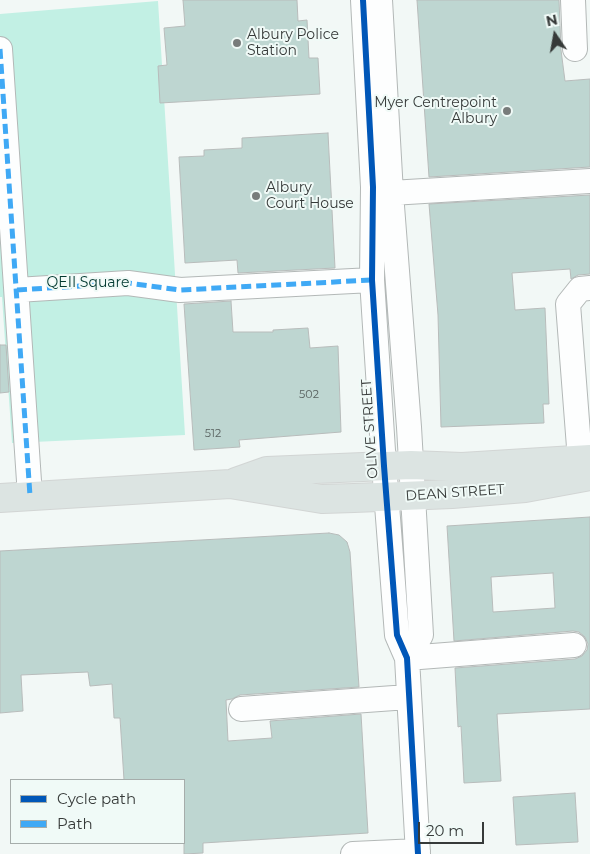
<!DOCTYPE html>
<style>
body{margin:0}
#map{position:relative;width:590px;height:854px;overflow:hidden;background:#f2f8f6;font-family:Montserrat,sans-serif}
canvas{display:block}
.legend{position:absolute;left:10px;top:779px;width:175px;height:65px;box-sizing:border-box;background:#f0faf7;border:1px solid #a6adab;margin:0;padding:6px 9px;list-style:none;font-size:15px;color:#363a39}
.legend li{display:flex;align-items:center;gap:10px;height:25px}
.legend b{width:25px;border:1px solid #a6adab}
.north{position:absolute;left:530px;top:10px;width:50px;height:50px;-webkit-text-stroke:4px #f0faf7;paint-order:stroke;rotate:348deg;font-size:14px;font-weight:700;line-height:20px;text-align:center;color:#363a39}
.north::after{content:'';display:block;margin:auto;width:18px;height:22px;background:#363a39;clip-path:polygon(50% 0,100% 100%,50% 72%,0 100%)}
.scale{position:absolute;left:418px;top:822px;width:66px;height:22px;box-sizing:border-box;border:2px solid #363a39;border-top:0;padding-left:6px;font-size:15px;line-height:18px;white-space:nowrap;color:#363a39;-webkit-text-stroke:4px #f0faf7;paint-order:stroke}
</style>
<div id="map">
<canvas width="590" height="854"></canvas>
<ul class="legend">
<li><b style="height:6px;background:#0057b8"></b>Cycle path</li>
<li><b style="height:6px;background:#3fa9f5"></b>Path</li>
</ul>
<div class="north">N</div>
<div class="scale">20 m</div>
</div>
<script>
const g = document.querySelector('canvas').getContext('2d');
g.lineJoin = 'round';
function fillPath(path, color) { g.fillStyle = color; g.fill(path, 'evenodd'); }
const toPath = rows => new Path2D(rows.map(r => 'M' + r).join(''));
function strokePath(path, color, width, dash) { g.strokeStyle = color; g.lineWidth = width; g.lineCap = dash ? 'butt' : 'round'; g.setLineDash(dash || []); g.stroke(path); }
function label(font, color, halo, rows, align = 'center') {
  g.font = font + ' Montserrat,sans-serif'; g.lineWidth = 4; g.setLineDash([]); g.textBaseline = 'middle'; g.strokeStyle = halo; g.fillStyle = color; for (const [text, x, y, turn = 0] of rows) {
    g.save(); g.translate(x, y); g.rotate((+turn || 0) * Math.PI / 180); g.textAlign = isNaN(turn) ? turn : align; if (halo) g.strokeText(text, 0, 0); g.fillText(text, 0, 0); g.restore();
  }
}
fillPath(toPath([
 [158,1,185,435,12,443,2,297,0,297,0,14]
]), '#c2f0e4');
const building = toPath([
 [183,0,297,0,298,21,307,20,309,58,318,58,320,94,160,103,158,66,167,65,164,28,185,26,183,0],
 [417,0,559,0,561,50,565,81,590,79,590,167,429,177,417,0],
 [328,133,335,268,238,273,237,260,185,263,179,157,204,156,204,150,242,148,242,138,328,133],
 [590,195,590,274,578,275,571,279,570,269,512,273,515,310,545,308,549,404,543,404,544,423,441,427,438,315,429,204,590,195],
 [231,301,233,332,273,332,273,330,308,328,310,348,338,346,341,432,239,440,240,447,194,450,184,304,231,301],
 [0,345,6,345,9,392,0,393,0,345],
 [590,517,590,709,497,714,501,781,464,783,461,726,458,727,455,668,575,659,582,656,587,650,588,644,585,637,579,632,573,631,454,641,447,526,590,517],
 [553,573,555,608,493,612,491,577,553,573],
 [329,533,339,535,347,542,350,552,359,687,240,695,232,699,226,700,228,741,272,738,270,721,361,714,368,833,203,843,203,853,184,854,184,780,124,780,120,718,114,718,112,684,90,686,88,672,21,675,23,711,0,713,0,551,329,533],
 [575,793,578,842,516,845,513,797,575,793]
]);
fillPath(building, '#bed6d1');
strokePath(building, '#b8bcbb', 1);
const minor = toPath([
 [363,0,373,187,372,280,384,466,397,635,407,658,418,854],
 [380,0,391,193,409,427,421,635,407,658],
 [573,0,575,49],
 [0,49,30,496],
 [391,193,590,181],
 [17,290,128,283,180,290,372,280],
 [580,460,568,304,580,289,590,288],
 [407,658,574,645],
 [241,709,408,697],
 [353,854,418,851]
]);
const major = toPath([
 [236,482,267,471,411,465,462,467,590,459],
 [0,498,230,484,322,499,354,498,452,494,525,488,590,476]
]);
strokePath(minor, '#b3b8b7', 26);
strokePath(major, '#d2d5d4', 30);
strokePath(minor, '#fdfefe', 24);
strokePath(major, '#dce4e2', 28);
strokePath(toPath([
 [0,49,30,496],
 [17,290,128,283,180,290,372,280]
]), '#3fa9f5', 5, [10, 5]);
strokePath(toPath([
 [363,0,373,187,372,280,384,466,397,635,407,658,418,854]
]), '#0057b8', 6);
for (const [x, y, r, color] of [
 [237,43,5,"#787c7b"],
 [507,111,5,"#787c7b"],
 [256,196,5,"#787c7b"]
]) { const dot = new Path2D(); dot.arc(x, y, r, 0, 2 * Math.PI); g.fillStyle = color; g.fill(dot); strokePath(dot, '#f0faf7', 2); }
label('11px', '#58615f', null, [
 ["502",309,395],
 ["512",213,434]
]);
label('14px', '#363a39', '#f0faf7', [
 ["Albury Police",247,35],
 ["Station",247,51],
 ["Myer Centrepoint",497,103,"right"],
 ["Albury",497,119,"right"],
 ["Albury",266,188],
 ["Court House",266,204]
], 'left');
label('14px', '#023930', '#f0faf7', [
 ["QEII Square",88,283]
]);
label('14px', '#363a39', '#f0faf7', [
 ["OLIVE STREET",370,429,-94],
 ["DEAN STREET",455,493,-4]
]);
</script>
